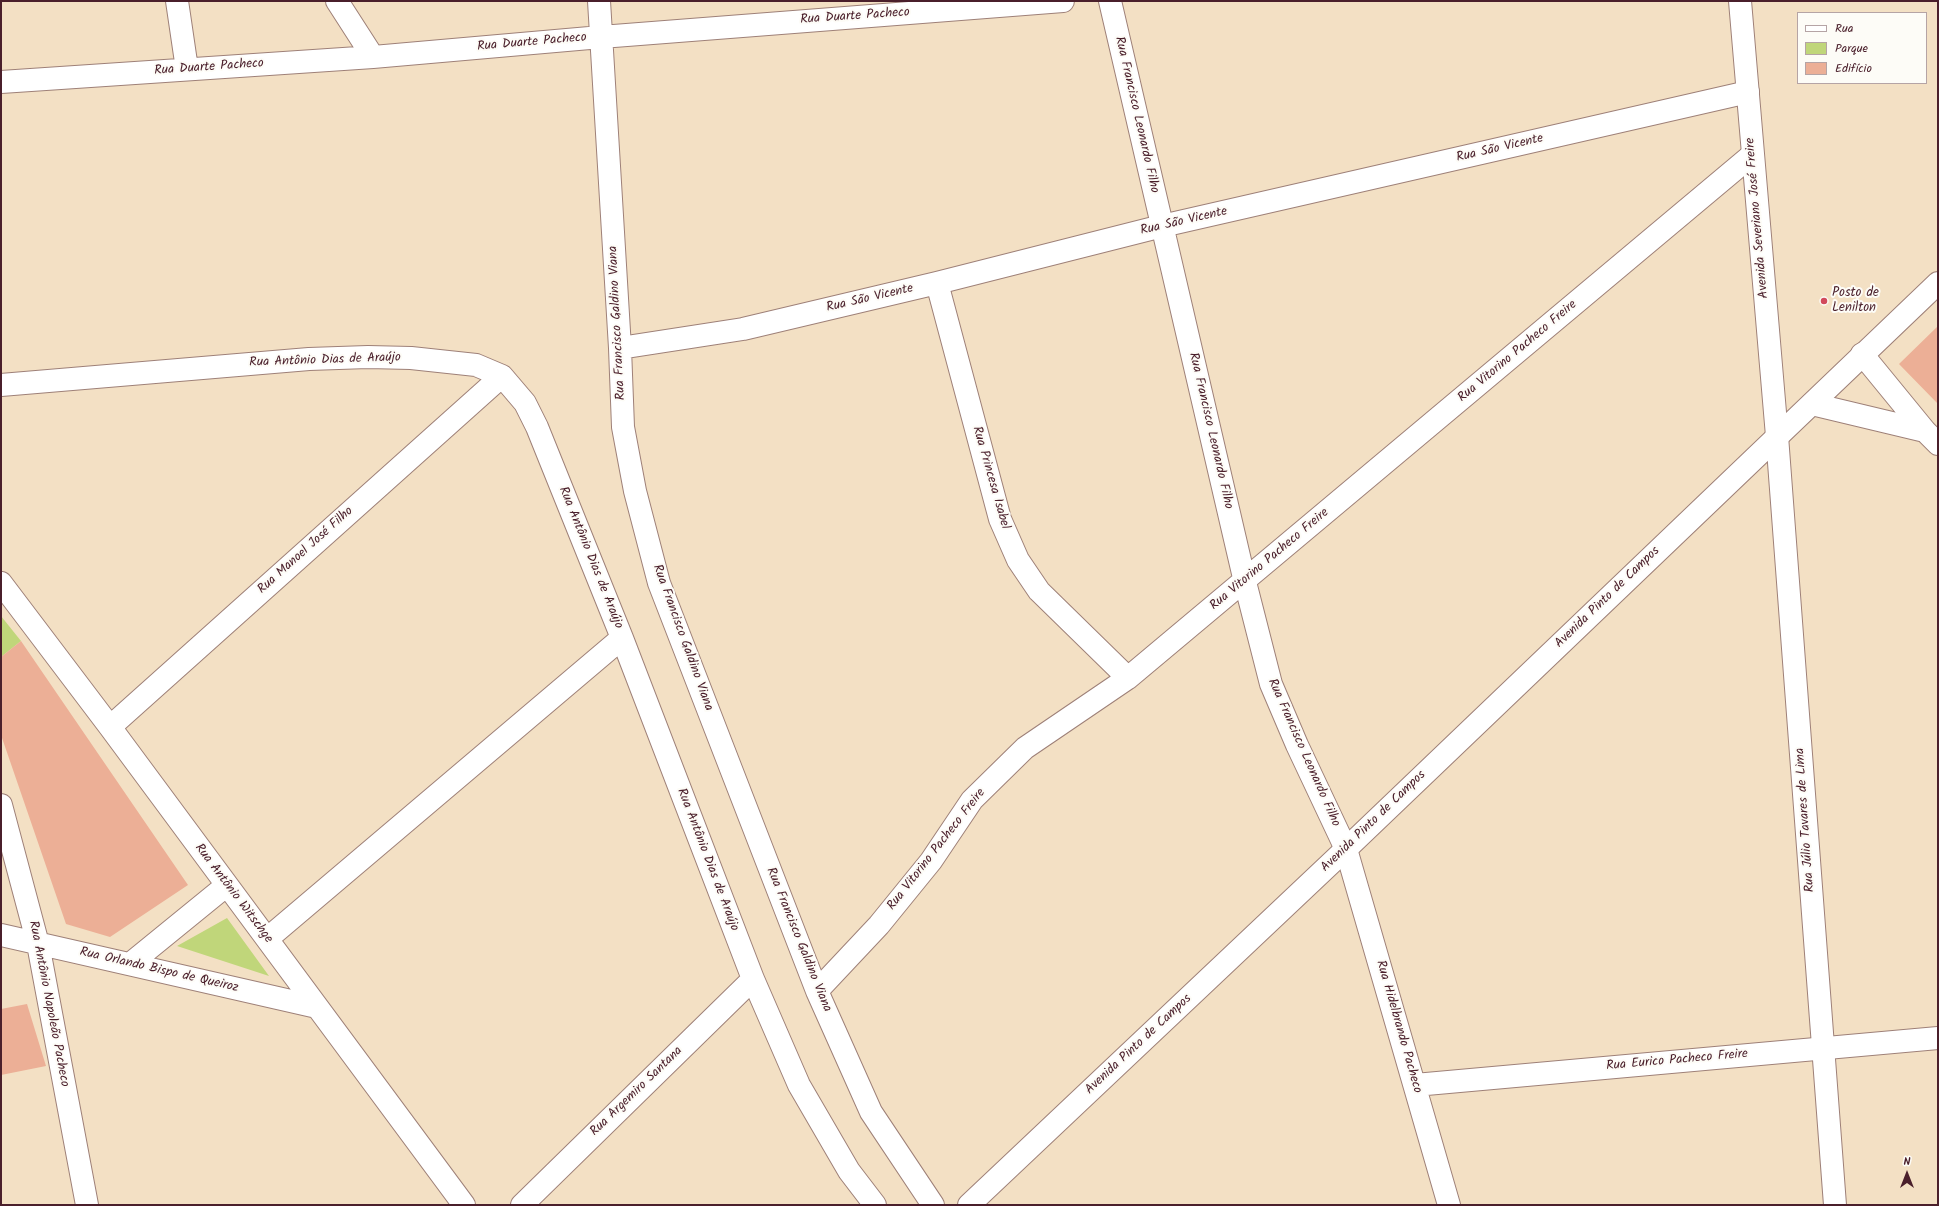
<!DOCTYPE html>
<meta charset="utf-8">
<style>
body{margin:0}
#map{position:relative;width:1939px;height:1206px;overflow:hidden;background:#f3e0c4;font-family:Kalam,sans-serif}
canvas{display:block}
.frame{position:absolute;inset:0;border:2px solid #4a1f2b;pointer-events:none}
.legend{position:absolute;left:1797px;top:12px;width:130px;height:72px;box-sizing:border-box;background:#fdfcf7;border:1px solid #b5a4a5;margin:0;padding:5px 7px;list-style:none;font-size:12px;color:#4a1f2b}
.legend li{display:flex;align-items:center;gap:8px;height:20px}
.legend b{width:20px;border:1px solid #b5a4a5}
.north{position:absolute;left:1887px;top:1154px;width:40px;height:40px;-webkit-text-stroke:3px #fdfcf7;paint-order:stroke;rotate:0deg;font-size:11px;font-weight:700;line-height:16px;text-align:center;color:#4a1f2b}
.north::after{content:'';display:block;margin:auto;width:14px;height:18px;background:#4a1f2b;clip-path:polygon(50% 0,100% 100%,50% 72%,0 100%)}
</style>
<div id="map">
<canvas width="1939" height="1206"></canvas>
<div class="frame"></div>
<ul class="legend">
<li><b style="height:5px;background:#fff"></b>Rua</li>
<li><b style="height:11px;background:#c0d67a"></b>Parque</li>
<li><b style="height:11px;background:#ecaf96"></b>Edifício</li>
</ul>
<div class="north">N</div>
</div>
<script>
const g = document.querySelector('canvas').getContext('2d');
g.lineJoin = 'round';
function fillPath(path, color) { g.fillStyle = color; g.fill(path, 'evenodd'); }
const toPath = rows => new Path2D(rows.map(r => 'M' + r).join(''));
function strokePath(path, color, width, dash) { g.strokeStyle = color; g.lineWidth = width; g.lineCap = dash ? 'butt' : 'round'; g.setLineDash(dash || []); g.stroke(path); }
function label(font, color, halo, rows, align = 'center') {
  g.font = font + ' Kalam,sans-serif'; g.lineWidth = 4; g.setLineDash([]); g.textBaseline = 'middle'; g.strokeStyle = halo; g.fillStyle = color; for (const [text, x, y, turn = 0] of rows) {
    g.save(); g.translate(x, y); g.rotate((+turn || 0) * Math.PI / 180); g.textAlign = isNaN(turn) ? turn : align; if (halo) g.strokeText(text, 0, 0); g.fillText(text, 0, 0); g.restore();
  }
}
fillPath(toPath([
 [1,616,21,641,1,657],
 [227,918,269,976,177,946]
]), '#c0d67a');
fillPath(toPath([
 [1938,326,1938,404,1899,364],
 [21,641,188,885,110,937,66,924,1,735,1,657],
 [27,1004,46,1066,1,1075,1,1009]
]), '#ecaf96');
const minor = toPath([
 [177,1,187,69],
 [337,1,373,57],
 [599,1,620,348,623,427,635,491,659,583,817,991,871,1112,933,1205],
 [1110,1,1245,582,1271,684,1297,745,1346,849,1449,1205],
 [1,82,373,57,601,37,1063,1],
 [937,283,1000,519,1018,560,1039,591,1128,678],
 [620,348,743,329,937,283,1162,226,1748,92],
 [1862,354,1925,431,1938,444],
 [1,385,309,359,368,357,411,358,476,365,502,376,525,403,537,427,622,638,753,979,799,1085,849,1171,875,1205],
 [1812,404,1925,431],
 [1,583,110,727,464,1205],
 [110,727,502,376],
 [1,805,38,944,87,1205],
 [1,935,317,1007],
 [267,939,622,638],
 [130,964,227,885],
 [817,991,879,925,931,861,972,800,1025,748,1128,678,1752,155],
 [1415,1085,1938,1038],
 [522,1205,753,979]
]);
const tertiary = toPath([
 [969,1205,1346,849,1938,283]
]);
const secondary = toPath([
 [1740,1,1777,436,1835,1205]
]);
strokePath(minor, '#9e8078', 24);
strokePath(tertiary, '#9e8078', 24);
strokePath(secondary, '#9e8078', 24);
strokePath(minor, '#fff', 22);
strokePath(tertiary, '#fff', 22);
strokePath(secondary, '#fff', 22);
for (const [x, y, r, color] of [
 [1824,301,4,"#d1495b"]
]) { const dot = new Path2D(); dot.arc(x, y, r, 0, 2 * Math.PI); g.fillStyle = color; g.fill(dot); strokePath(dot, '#fdfcf7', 1.5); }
label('13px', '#4a1f2b', '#fdfcf7', [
 ["Rua Duarte Pacheco",855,17,-4],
 ["Rua Duarte Pacheco",532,43,-5],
 ["Rua Duarte Pacheco",209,68,-4],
 ["Rua Francisco Leonardo Filho",1136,115,77],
 ["Rua São Vicente",1500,149,-13],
 ["Avenida Severiano José Freire",1758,218,-95],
 ["Rua São Vicente",1184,222,-13],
 ["Rua São Vicente",870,299,-13],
 ["Rua Francisco Galdino Viana",618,323,-93],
 ["Rua Vitorino Pacheco Freire",1518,352,-40],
 ["Rua Antônio Dias de Araújo",325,361,-2],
 ["Rua Francisco Leonardo Filho",1210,431,77],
 ["Rua Princesa Isabel",990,478,74],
 ["Rua Manoel José Filho",306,551,-42],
 ["Rua Antônio Dias de Araújo",590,558,68],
 ["Rua Vitorino Pacheco Freire",1270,560,-40],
 ["Avenida Pinto de Campos",1608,598,-44],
 ["Rua Francisco Galdino Viana",682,638,70],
 ["Rua Francisco Leonardo Filho",1303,753,66],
 ["Rua Júlio Tavares de Lima",1806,820,-94],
 ["Avenida Pinto de Campos",1374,822,-44],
 ["Rua Vitorino Pacheco Freire",937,850,-52],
 ["Rua Antônio Dias de Araújo",707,860,69],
 ["Rua Antônio Witschge",233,894,53],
 ["Rua Francisco Galdino Viana",798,940,68],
 ["Rua Orlando Bispo de Queiroz",159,971,13],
 ["Rua Antônio Napoleão Pacheco",48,1004,79],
 ["Rua Hidelbrando Pacheco",1398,1027,74],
 ["Avenida Pinto de Campos",1139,1045,-43],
 ["Rua Eurico Pacheco Freire",1677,1061,-5],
 ["Rua Argemiro Santana",637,1092,-44]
]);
label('13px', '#4a1f2b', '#fdfcf7', [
 ["Posto de",1832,294],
 ["Lenilton",1832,309]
], 'left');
</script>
